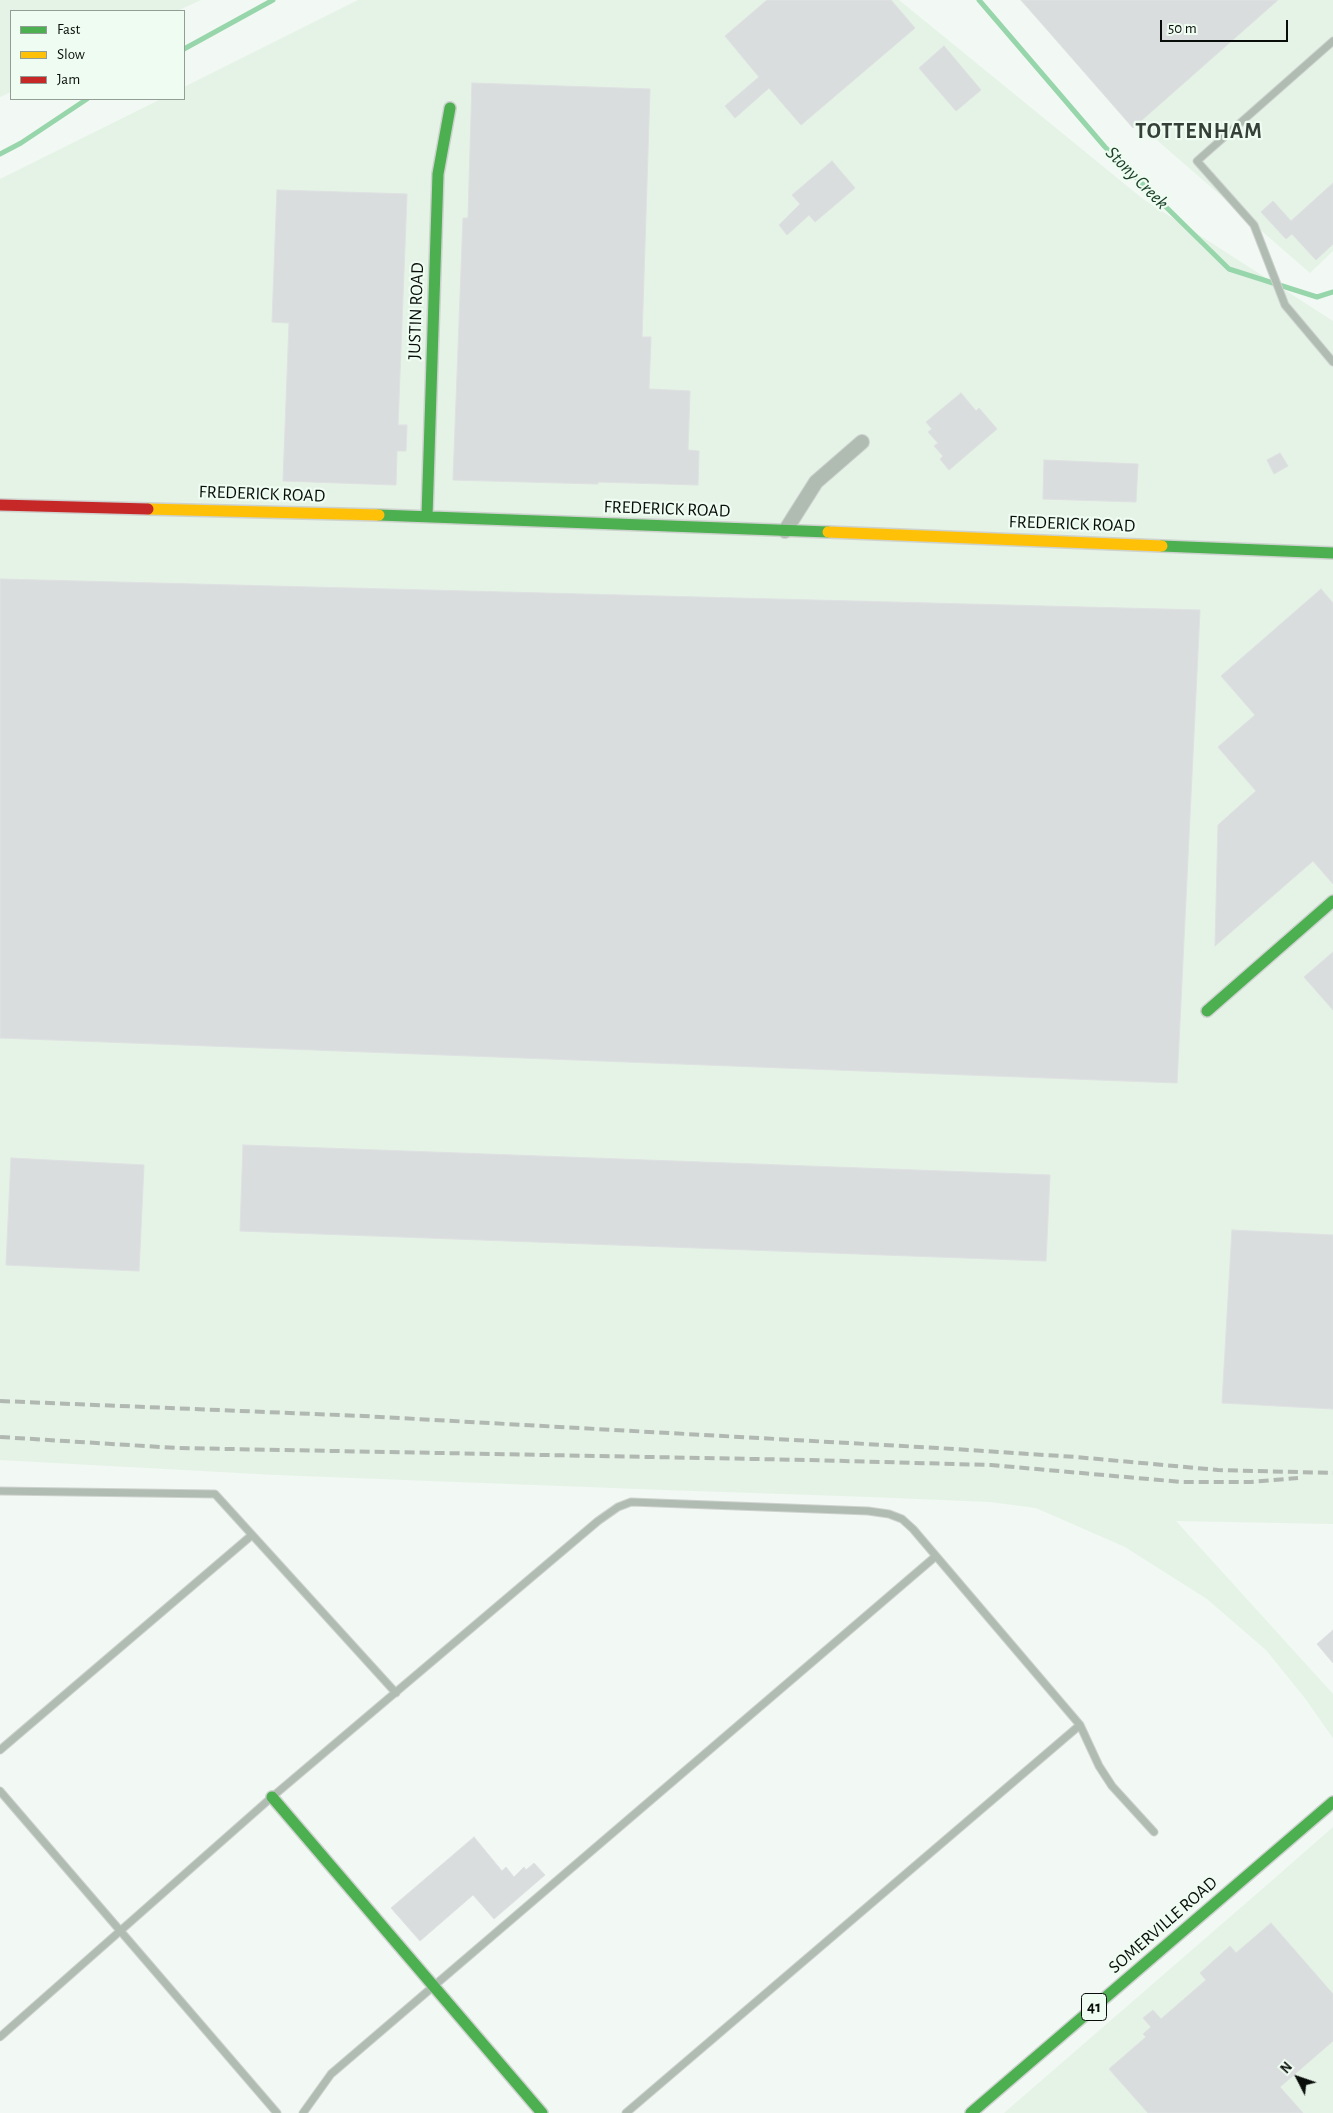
<!DOCTYPE html>
<style>
body{margin:0}
#map{position:relative;width:1333px;height:2113px;overflow:hidden;background:#f2f8f3;font-family:"Alegreya Sans",sans-serif}
canvas{display:block}
.legend{position:absolute;left:10px;top:10px;width:175px;height:90px;box-sizing:border-box;background:#eefcf1;border:1px solid #929d95;margin:0;padding:6px 9px;list-style:none;font-size:15px;color:#090e0a}
.legend li{display:flex;align-items:center;gap:10px;height:25px}
.legend b{width:25px;border:1px solid #929d95}
.north{position:absolute;left:1273px;top:2053px;width:50px;height:50px;-webkit-text-stroke:4px #eefcf1;paint-order:stroke;rotate:311deg;font-size:14px;font-weight:700;line-height:20px;text-align:center;color:#090e0a}
.north::after{content:'';display:block;margin:auto;width:18px;height:22px;background:#090e0a;clip-path:polygon(50% 0,100% 100%,50% 72%,0 100%)}
.scale{position:absolute;left:1160px;top:20px;width:128px;height:22px;box-sizing:border-box;border:2px solid #090e0a;border-top:0;padding-left:6px;font-size:15px;line-height:18px;white-space:nowrap;color:#090e0a;-webkit-text-stroke:4px #eefcf1;paint-order:stroke}
</style>
<div id="map">
<canvas width="1333" height="2113"></canvas>
<ul class="legend">
<li><b style="height:6px;background:#4caf50"></b>Fast</li>
<li><b style="height:6px;background:#ffc107"></b>Slow</li>
<li><b style="height:6px;background:#c62828"></b>Jam</li>
</ul>
<div class="north">N</div>
<div class="scale">50 m</div>
</div>
<script>
const g = document.querySelector('canvas').getContext('2d');
g.lineJoin = 'round';
function fillPath(path, color) { g.fillStyle = color; g.fill(path, 'evenodd'); }
const toPath = rows => new Path2D(rows.map(r => 'M' + r).join(''));
function strokePath(path, color, width, dash) { g.strokeStyle = color; g.lineWidth = width; g.lineCap = dash ? 'butt' : 'round'; g.setLineDash(dash || []); g.stroke(path); }
function label(font, color, halo, rows, align = 'center') {
  g.font = font + ' "Alegreya Sans",sans-serif'; g.lineWidth = 4.5; g.setLineDash([]); g.textBaseline = 'middle'; g.strokeStyle = halo; g.fillStyle = color; for (const [text, x, y, turn = 0] of rows) {
    g.save(); g.translate(x, y); g.rotate((+turn || 0) * Math.PI / 180); g.textAlign = isNaN(turn) ? turn : align; if (halo) g.strokeText(text, 0, 0); g.fillText(text, 0, 0); g.restore();
  }
}
fillPath(toPath([
 [0,0,201,0,177,11,11,11,11,92,0,97],
 [358,0,899,0,1143,199,1333,321,1333,1524,1176,1521,1333,1694,1333,1738,1304,1697,1266,1650,1207,1599,1125,1547,1036,1508,990,1502,871,1497,665,1490,276,1475,0,1460,0,179,161,99,184,99,184,87],
 [1020,0,1333,0,1333,251,1310,273,1120,108],
 [1333,1827,1333,2113,1004,2113,1276,1877]
]), '#e5f2e6');
strokePath(toPath([
 [979,0,1105,147,1229,269,1317,297,1333,292],
 [184,49,273,0],
 [0,154,21,143,87,99]
]), '#97d5aa', 5);
const building = toPath([
 [767,0,891,0,915,28,801,125,769,88,735,118,725,106,759,77,725,36,767,0],
 [1021,0,1278,0,1133,128,1021,0],
 [944,46,981,90,956,111,919,68,944,46],
 [472,83,650,89,642,337,651,337,649,389,690,391,688,450,699,451,698,485,598,482,598,484,453,480,463,218,468,218,472,83],
 [832,161,855,188,815,222,809,215,787,235,779,225,800,204,792,195,832,161],
 [1333,183,1333,244,1316,260,1292,234,1286,239,1261,212,1273,201,1291,221,1333,183],
 [277,190,407,194,398,425,407,425,406,451,397,451,396,485,283,481,289,323,272,322,277,190],
 [961,393,976,411,979,408,997,429,949,470,940,459,943,456,934,446,938,443,928,432,932,429,926,422,961,393],
 [1280,453,1288,466,1274,474,1267,460,1280,453],
 [1044,460,1138,464,1136,502,1043,499,1044,460],
 [0,579,1200,610,1177,1083,0,1038,0,579],
 [1321,589,1333,603,1333,884,1313,861,1215,946,1218,825,1256,791,1218,747,1255,715,1221,676,1321,589],
 [1333,952,1333,1010,1304,977,1333,952],
 [243,1145,1050,1175,1046,1261,240,1231,243,1145],
 [11,1158,144,1165,139,1271,6,1265,11,1158],
 [1232,1230,1333,1235,1333,1409,1222,1403,1232,1230],
 [1333,1630,1333,1663,1317,1644,1333,1630],
 [474,1837,502,1871,506,1867,514,1877,524,1867,526,1870,534,1863,545,1875,494,1919,473,1895,420,1941,391,1908,474,1837],
 [1271,1923,1333,1994,1333,2041,1280,2087,1303,2113,1148,2113,1109,2069,1146,2037,1143,2034,1151,2027,1143,2018,1153,2010,1161,2019,1206,1980,1200,1973,1230,1946,1236,1953,1271,1923]
]);
fillPath(building, '#daddde');
strokePath(building, '#dfe1e2', 1);
const lane = toPath([
 [1333,41,1197,161,1254,225,1285,305,1333,362],
 [0,1491,215,1494,396,1693],
 [0,1750,252,1535],
 [0,1791,277,2113],
 [0,2037,272,1797,598,1521,618,1507,631,1502,868,1511,889,1514,902,1519,913,1529,936,1556,1080,1725,1099,1766,1112,1786,1154,1832],
 [303,2113,331,2074,936,1556],
 [626,2113,1080,1725]
]);
const street = toPath([
 [785,531,816,482,862,442]
]);
const fast = toPath([
 [379,515,828,532],
 [427,516,438,174,450,108],
 [1162,546,1333,553],
 [1207,1011,1333,901],
 [272,1797,542,2113],
 [971,2113,1333,1802]
]);
const slow = toPath([
 [148,509,379,515],
 [828,532,1162,546]
]);
const jam = toPath([
 [0,505,148,509]
]);
strokePath(lane, '#ced2cf', 9);
strokePath(street, '#ced2cf', 16);
strokePath(fast, '#ced2cf', 14);
strokePath(slow, '#ced2cf', 14);
strokePath(jam, '#ced2cf', 14);
strokePath(lane, '#b0bbb2', 7);
strokePath(street, '#b0bbb2', 14);
strokePath(fast, '#4caf50', 11);
strokePath(slow, '#ffc107', 11);
strokePath(jam, '#c62828', 11);
strokePath(toPath([
 [0,1401,363,1416,938,1448,1076,1457,1218,1470,1333,1473],
 [0,1437,177,1448,808,1460,991,1465,1182,1482,1251,1482,1298,1478]
]), '#b1b8b2', 4, [10, 5]);
for (const [x, y, w] of [
 [1094,2007,25]
]) { const box = new Path2D(); box.roundRect(x - w / 2, y - 13.5, w, 27, 4); g.fillStyle = '#eefcf1'; g.fill(box); strokePath(box, '#090e0a', 1); }
label('bold 16px', '#090e0a', null, [
 ["41",1094,2007]
]);
label('18px', '#090e0a', '#eefcf1', [
 ["JUSTIN ROAD",416,311,-88],
 ["FREDERICK ROAD",262,494,2],
 ["FREDERICK ROAD",667,509,2],
 ["FREDERICK ROAD",1072,524,2],
 ["SOMERVILLE ROAD",1163,1925,-41]
]);
label('italic 19px', '#1b4027', '#eefcf1', [
 ["Stony Creek",1137,178,45]
]);
g.letterSpacing = '1px';
label('bold 22px', '#354138', '#eefcf1', [
 ["TOTTENHAM",1199,131]
]);
g.letterSpacing = '0px';
</script>
